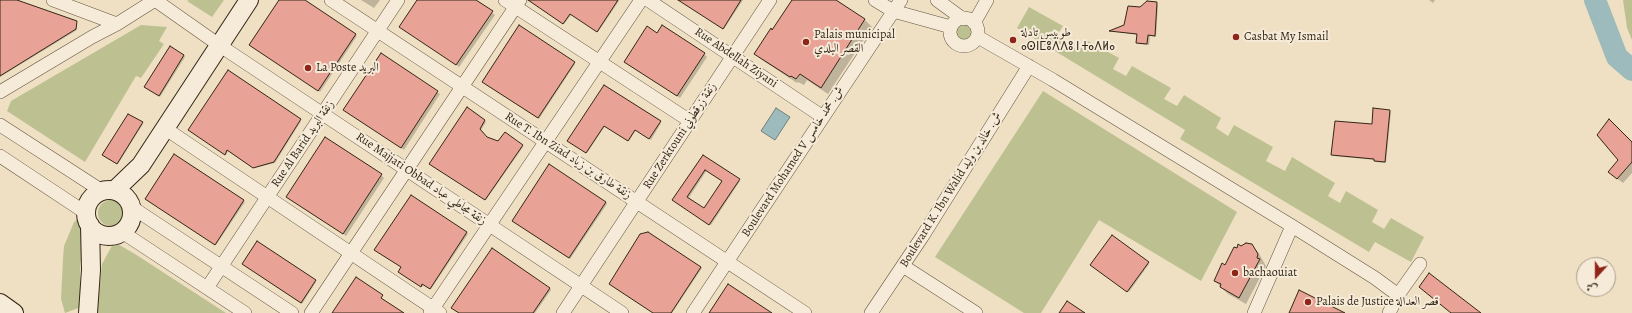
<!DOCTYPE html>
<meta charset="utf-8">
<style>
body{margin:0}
#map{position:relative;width:1632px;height:313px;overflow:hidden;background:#efe0c3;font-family:Alegreya,Amiri,serif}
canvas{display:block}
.north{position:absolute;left:1576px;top:257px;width:40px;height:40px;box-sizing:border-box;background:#f5ebd8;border:1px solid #a79c8a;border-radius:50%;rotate:201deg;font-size:11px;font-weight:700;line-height:16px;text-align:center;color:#332616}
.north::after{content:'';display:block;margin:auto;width:14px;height:18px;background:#8f2418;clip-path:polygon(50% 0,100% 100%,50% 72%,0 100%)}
</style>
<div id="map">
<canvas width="1632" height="313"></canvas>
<div class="north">ش</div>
</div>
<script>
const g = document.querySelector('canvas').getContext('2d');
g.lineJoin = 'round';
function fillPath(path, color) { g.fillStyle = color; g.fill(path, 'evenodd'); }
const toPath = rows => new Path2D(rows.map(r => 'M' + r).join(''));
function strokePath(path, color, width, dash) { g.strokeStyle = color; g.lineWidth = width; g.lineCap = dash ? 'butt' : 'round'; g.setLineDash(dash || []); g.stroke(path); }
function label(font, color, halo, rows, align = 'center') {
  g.font = font + ' Alegreya,Amiri,"Noto Sans Tifinagh",serif'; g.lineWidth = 4; g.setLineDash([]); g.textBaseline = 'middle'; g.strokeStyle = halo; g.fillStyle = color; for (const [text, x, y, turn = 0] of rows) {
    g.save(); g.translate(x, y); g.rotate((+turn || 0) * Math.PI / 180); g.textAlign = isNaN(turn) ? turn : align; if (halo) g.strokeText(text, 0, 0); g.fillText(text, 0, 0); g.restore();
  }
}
fillPath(toPath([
 [189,0,224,0,212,17,187,1],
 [1623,0,1632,0,1632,40,1627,28],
 [1029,7,1063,26,1056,37,1079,51,1086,40,1119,58,1113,69,1126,76,1132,66,1171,88,1164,99,1177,106,1184,95,1221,118,1216,128,1228,136,1234,125,1273,147,1266,161,1285,171,1292,157,1335,183,1328,196,1340,203,1346,191,1378,210,1372,222,1384,229,1391,218,1424,237,1411,262,1375,242,1369,252,1180,139,1185,130,1017,28],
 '955 32a9 9 0 1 1 18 0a9 9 0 1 1-18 0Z',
 [141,25,167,27,159,41,164,44,141,78,136,76,85,162,7,111,11,101],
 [1043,91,1237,212,1201,281,1099,220,1041,313,1024,313,935,257],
 '98 213a13 13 0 1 1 26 0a13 13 0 1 1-26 0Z',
 [77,220,83,227,85,234,80,266,80,292,81,307,65,313,61,299,63,259,64,246,74,222],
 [114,242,135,254,226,313,97,313,102,264]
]), '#bdc191');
const water = toPath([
 [776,108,790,117,775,140,761,131,776,108]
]);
fillPath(water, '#9dbbbc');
strokePath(water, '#737f7a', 1);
fillPath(toPath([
 [0,0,14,0,76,21,77,30,0,77],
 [280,0,303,0,357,36,320,92,251,46],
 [361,0,380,0,374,8],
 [418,0,474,0,495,15,459,67,403,29],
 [540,0,618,0,619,1,598,32,572,14,564,24,537,6],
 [679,0,743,0,724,29],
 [793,0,834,0,865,20,872,27,828,94,807,80,804,85,798,82,797,83,762,60,755,53,773,31],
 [1429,0,1435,0,1433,3],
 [1157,3,1158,5,1156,37,1150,36,1149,45,1139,44,1137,43,1138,35,1111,31,1125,25,1141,8],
 [657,34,704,54,707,57,680,98,628,64],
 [184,55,185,57,160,97,147,88],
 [574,63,575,64,539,119,484,83],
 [604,86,661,123,651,140,636,130,629,141,605,126,587,153,570,142],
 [437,92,440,94,404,150,345,110],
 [467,109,486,122,481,130,487,138,498,142,523,147,486,200,432,165],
 [1390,111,1391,112,1386,163,1376,162,1375,160,1334,156,1332,154,1372,125],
 [300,120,301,121,275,163,254,168,228,151,226,155,189,130],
 [142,123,143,124,118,164,105,156],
 [1632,143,1632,173,1623,183,1615,177],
 [175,156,245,202,216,245,147,200],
 [703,156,740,181,711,225,675,201],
 [707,170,723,181,704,209,688,199],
 [381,175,384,178,346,236,290,199],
 [411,196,468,234,431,289,424,284,422,287,400,273],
 [606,202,607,204,570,259,514,222],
 [257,243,316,282,302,304,244,265],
 [1251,245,1258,252,1266,266,1246,304,1228,294,1215,281,1238,249,1241,247],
 [1148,263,1149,264,1129,292,1093,266],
 [701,267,702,268,672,313,654,313],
 [550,289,551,290,535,313,460,313]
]), '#0003');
strokePath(toPath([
 [1595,0,1617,57,1632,70]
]), '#9dbbbc', 22);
const building = toPath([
 [0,0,17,0,77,21,76,29,0,76,0,0],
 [279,0,305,0,356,34,318,91,249,45,279,0],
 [417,0,476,0,493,11,456,65,399,27,417,0],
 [528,0,618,0,597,32,570,14,563,24,528,0],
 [678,0,741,0,723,29,678,0],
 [792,0,836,0,865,19,821,88,800,74,796,79,791,76,790,77,754,54,771,28,772,30,792,0],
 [1147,1,1157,2,1155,36,1148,35,1147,44,1136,43,1137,34,1109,31,1124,25,1128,6,1140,7,1147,1],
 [519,25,575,62,538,118,482,82,519,25],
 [662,25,705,53,677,96,624,62,647,26,657,33,662,25],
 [170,46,184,55,159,96,144,87,170,46],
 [381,53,438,91,401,148,343,110,381,53],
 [228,70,301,119,274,162,253,168,227,150,225,155,188,130,228,70],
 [604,85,661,121,649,139,635,130,628,141,604,126,586,153,567,141,604,85],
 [467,107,485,120,480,129,487,137,498,141,505,132,523,145,485,200,429,164,467,107],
 [1373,108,1390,110,1385,162,1374,161,1374,159,1331,155,1335,121,1372,124,1373,108],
 [128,114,143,122,117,164,102,155,128,114],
 [1609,119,1632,142,1632,162,1617,179,1608,172,1618,160,1597,135,1609,119],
 [325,137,382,174,343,234,286,197,325,137],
 [174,154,244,200,215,245,145,199,174,154],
 [703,155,740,179,709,225,672,200,703,155],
 [705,170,722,181,704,208,687,197,705,170],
 [549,164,606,202,569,258,512,221,549,164],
 [411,195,467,232,430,289,422,284,421,287,398,272,401,267,374,250,411,195],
 [648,232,701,267,671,313,653,313,609,284,640,234,648,232],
 [1112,235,1149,262,1127,292,1090,265,1112,235],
 [257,241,316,280,301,303,242,264,257,241],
 [1246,243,1252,244,1258,254,1257,258,1260,259,1239,298,1220,287,1221,284,1214,281,1222,263,1225,265,1234,247,1237,248,1238,244,1241,246,1246,243],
 [492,248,550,288,533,313,459,313,451,308,492,248],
 [1429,273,1481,313,1451,313,1419,287,1429,273],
 [356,277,383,295,381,298,404,313,332,313,356,277],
 [728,284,772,313,709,313,728,284],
 [1299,290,1345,313,1289,313,1299,290],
 [1067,301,1085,313,1059,313,1067,301]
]);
fillPath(building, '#e8a296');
strokePath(building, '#332616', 1);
const street = toPath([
 [53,0,117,24],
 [155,0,219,45,622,313],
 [331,0,805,313],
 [505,0,690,121],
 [648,0,823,117],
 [875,0,893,11,951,27],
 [937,0,963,19],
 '950 32a14 14 0 1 1 28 0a14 14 0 1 1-28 0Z',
 [974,23,987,0],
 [978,37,1053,80,1292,226,1375,278,1398,295],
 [0,92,92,37,117,24,155,0],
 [0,125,102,191],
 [166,129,440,313],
 [0,156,86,213],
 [133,208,292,313],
 [122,232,245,313],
 [903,266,976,313],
 [207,288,398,0],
 [311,313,520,0],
 [430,313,641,0],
 [563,313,770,0],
 [693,313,901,0],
 [871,313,922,237,1029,66],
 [1254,313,1292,226],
 [1389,313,1398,295,1420,264]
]);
const secondary = toPath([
 '86 213a23 23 0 1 1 46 0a23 23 0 1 1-46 0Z',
 [115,190,141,165,249,0],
 [0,303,14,313],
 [88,313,91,270,90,225]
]);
strokePath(street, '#625441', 14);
strokePath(secondary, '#332616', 20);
strokePath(street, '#f5ebd8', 13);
strokePath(secondary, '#f5ebd8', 18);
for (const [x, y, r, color] of [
 [1236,37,4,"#8f2418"],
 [1013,40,4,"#8f2418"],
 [806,42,4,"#8f2418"],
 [308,68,4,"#8f2418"],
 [1235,273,4,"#8f2418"],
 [1308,302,4,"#8f2418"]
]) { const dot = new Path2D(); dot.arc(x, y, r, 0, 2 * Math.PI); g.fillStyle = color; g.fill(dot); strokePath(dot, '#f5ebd8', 1.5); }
label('12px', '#332616', '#f5ebd8', [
 ["طوبيس تادلة",1021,33],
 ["ⴰⵙⵏⵎⵓⴷⴷⵓ ⵏ ⵜⴰⴷⵍⴰ",1021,47],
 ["Palais municipal",814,35],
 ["القصر البلدي",814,49],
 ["Casbat My Ismail",1244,37],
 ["La Poste البريد",316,68],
 ["bachaouiat",1243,273],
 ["Palais de Justice قصر العدالة",1316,302]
], 'left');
label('12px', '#332616', '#f5ebd8', [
 ["Rue Abdellah Ziyani",736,58,34],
 ["Rue Zerktouni زنقة زرقطوني",680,136,-57],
 ["Rue Al Barid زنقة البريد",303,144,-56],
 ["Rue T. Ibn Ziad زنقة طارق بن زياد",568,156,33],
 ["Boulevard Mohamed V ش. محمد خامس",793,162,-57],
 ["Rue Majjati Obbad زنقة مجاطي عباد",421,179,34],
 ["Boulevard K. Ibn Walid ش. خالد بن وليد",951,190,-58]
]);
</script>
